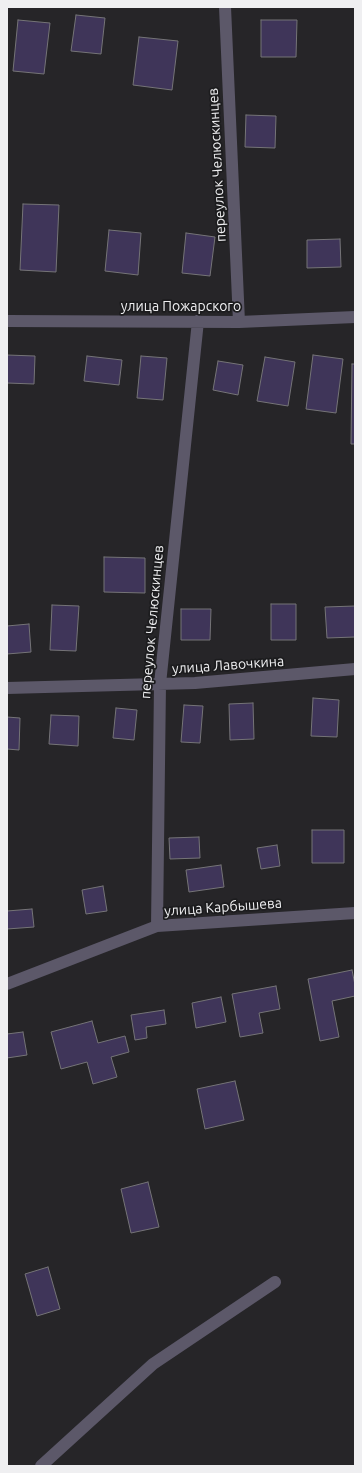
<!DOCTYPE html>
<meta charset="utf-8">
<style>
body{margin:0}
#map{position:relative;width:362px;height:1473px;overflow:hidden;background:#262528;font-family:Ubuntu,sans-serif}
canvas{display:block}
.frame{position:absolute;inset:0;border:8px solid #efeff1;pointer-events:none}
</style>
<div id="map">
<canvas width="362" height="1473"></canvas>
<div class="frame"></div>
</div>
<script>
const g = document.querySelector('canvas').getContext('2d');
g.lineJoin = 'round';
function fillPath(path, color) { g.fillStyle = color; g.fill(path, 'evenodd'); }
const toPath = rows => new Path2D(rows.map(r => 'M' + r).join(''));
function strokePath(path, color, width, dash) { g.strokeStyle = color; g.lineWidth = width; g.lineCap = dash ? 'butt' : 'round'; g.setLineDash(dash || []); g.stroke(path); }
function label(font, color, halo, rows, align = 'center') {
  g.font = font + ' Ubuntu,sans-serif'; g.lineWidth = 3.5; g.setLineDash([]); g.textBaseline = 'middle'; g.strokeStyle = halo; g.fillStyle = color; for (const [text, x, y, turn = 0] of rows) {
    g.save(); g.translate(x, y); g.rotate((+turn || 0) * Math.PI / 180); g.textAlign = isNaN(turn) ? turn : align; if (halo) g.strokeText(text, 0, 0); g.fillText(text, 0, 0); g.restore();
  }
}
const building = toPath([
 [76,15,105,18,101,54,71,51,76,15],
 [18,20,50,23,44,74,13,71,18,20],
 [261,20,297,20,296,57,261,57,261,20],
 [139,37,178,41,172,90,133,85,139,37],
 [246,115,276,116,275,148,245,147,246,115],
 [23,204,59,205,56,272,20,270,23,204],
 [109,230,141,233,138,275,105,271,109,230],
 [186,233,215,237,210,276,182,273,186,233],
 [340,239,341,267,307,268,307,240,340,239],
 [7,355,35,356,34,384,7,383,7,355],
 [313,355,343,359,336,413,306,409,313,355],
 [87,356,122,360,119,385,84,381,87,356],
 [141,356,167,358,163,400,137,398,141,356],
 [265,357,295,362,288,406,257,401,265,357],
 [218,361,243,365,238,395,213,390,218,361],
 [352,364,355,364,355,444,351,444,352,364],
 [104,557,145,558,145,593,104,592,104,557],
 [271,604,296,604,296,640,271,640,271,604],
 [52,605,79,606,76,651,50,650,52,605],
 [355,606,355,637,327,638,325,607,355,606],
 [181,609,211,609,210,640,181,640,181,609],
 [29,624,31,652,7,654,7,626,29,624],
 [313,698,339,700,337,737,311,736,313,698],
 [253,703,254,739,230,740,229,704,253,703],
 [184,705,203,706,200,743,181,742,184,705],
 [116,708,137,710,134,740,113,738,116,708],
 [51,715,79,716,78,746,49,744,51,715],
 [7,717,20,718,19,750,7,749,7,717],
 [312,830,344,830,344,863,312,863,312,830],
 [199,837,200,858,170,859,169,838,199,837],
 [277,845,280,866,261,869,257,848,277,845],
 [221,865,224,887,189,892,186,870,221,865],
 [103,886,107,911,86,914,82,890,103,886],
 [32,909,34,927,7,929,7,911,32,909],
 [352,970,355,985,355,996,332,1001,339,1037,320,1041,308,979,352,970],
 [276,986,280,1009,259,1013,263,1033,240,1037,232,994,276,986],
 [221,997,226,1022,196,1028,192,1003,221,997],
 [164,1010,166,1024,146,1027,147,1038,135,1040,131,1015,164,1010],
 [92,1021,98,1043,125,1036,129,1052,111,1057,117,1077,93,1084,87,1062,61,1069,51,1032,92,1021],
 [23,1032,27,1055,7,1058,7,1034,23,1032],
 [235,1081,244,1120,205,1129,197,1089,235,1081],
 [148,1182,159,1227,131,1233,121,1189,148,1182],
 [48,1267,60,1309,37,1316,25,1274,48,1267]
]);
fillPath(building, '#3f3559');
strokePath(building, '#757477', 1);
strokePath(toPath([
 [225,7,239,322],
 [7,321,239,322,355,317],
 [7,688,195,683,355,669],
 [157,926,160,684,198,321],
 [7,984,157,926,355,913],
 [41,1466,153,1364,275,1282]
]), '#5c5869', 12);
label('14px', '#efeff1', '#1c1c1e', [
 ["переулок Челюскинцев",217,165,-93],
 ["улица Пожарского",181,306],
 ["переулок Челюскинцев",152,622,-85],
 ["улица Лавочкина",228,665,-4],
 ["улица Карбышева",223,907,-4]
]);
</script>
